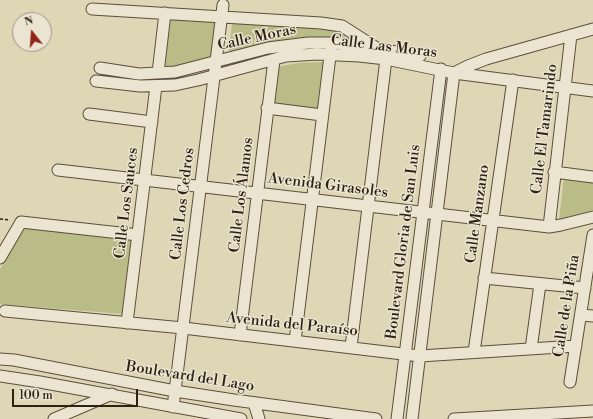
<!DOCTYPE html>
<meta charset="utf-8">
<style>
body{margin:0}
#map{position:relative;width:593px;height:419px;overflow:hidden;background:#dfd6b6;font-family:"Libre Bodoni",serif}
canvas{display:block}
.north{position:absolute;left:12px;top:12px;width:40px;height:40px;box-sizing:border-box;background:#eae4d0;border:1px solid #9f9685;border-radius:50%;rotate:343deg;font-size:11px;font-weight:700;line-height:16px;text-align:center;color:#2f2014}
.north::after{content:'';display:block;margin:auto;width:14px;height:18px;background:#8f2418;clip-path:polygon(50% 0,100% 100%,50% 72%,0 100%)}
.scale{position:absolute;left:12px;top:389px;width:126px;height:18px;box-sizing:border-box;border:2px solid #2f2014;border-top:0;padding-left:5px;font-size:12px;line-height:14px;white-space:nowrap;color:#2f2014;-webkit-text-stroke:3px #eae4d0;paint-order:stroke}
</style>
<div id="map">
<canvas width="593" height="419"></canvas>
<div class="north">N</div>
<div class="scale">100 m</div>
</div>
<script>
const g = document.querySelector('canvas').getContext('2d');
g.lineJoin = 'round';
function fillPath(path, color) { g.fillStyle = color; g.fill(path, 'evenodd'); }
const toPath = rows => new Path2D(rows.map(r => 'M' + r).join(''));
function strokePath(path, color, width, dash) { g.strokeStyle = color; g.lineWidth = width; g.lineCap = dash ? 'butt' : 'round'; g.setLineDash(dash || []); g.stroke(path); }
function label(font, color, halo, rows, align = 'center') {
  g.font = font + ' "Libre Bodoni",serif'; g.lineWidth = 3; g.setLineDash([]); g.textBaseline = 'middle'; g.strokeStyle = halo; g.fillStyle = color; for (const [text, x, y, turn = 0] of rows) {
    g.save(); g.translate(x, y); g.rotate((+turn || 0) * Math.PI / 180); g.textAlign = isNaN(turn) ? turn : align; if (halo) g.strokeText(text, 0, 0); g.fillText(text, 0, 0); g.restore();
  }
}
fillPath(toPath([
 [167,16,219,20,215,58,161,70],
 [232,22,341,30,357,40,229,54],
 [324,62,317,110,273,105,276,67,298,63],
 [564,176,593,179,593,210,559,219],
 [26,226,131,239,122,314,0,304,0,269]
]), '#babc88');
const minor = toPath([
 [92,9,321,23,342,26,375,47],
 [100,68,139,74,175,72,268,48,308,43,331,43,360,46,420,56],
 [158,73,165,13],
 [96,81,140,86,175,85,198,80,286,56,317,54,359,56,386,59,454,73,468,66,486,59,593,29],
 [267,108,322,115],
 [89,114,152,122],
 [58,170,549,227,561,225,593,217],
 [554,172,593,177],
 [549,227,571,35],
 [0,258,21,222,138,235],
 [484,278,585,288],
 [5,311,183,328,420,356,576,346],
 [581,315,593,316],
 [127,323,156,86],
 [240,335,274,60],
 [295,341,331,48],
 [351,347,386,59],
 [531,349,540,284],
 [474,352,513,80],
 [0,359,14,360,175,391,234,400,376,419],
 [0,376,40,382,241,419],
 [570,382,593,235],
 [254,403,259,419],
 [173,407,223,5],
 [54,419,112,394],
 [397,419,441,69],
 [412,419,454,73,593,91],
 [454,419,593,411]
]);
strokePath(minor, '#5b4e3c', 13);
strokePath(toPath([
 [0,219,10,220]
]), '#2f2014', 1.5, [3, 2]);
strokePath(minor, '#eae4d0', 11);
label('15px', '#2f2014', '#eae4d0', [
 ["Calle Moras",257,38,-12],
 ["Calle Las Moras",384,47,7],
 ["Calle El Tamarindo",545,129,-83],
 ["Avenida Girasoles",328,186,7],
 ["Calle Los Álamos",242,195,-83],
 ["Calle Los Sauces",127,203,-83],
 ["Calle Los Cedros",183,204,-83],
 ["Calle Manzano",478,214,-82],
 ["Boulevard Gloria de San Luis",404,242,-83],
 ["Calle de la Piña",567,306,-81],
 ["Avenida del Paraíso",292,325,6],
 ["Boulevard del Lago",190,377,9]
]);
</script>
